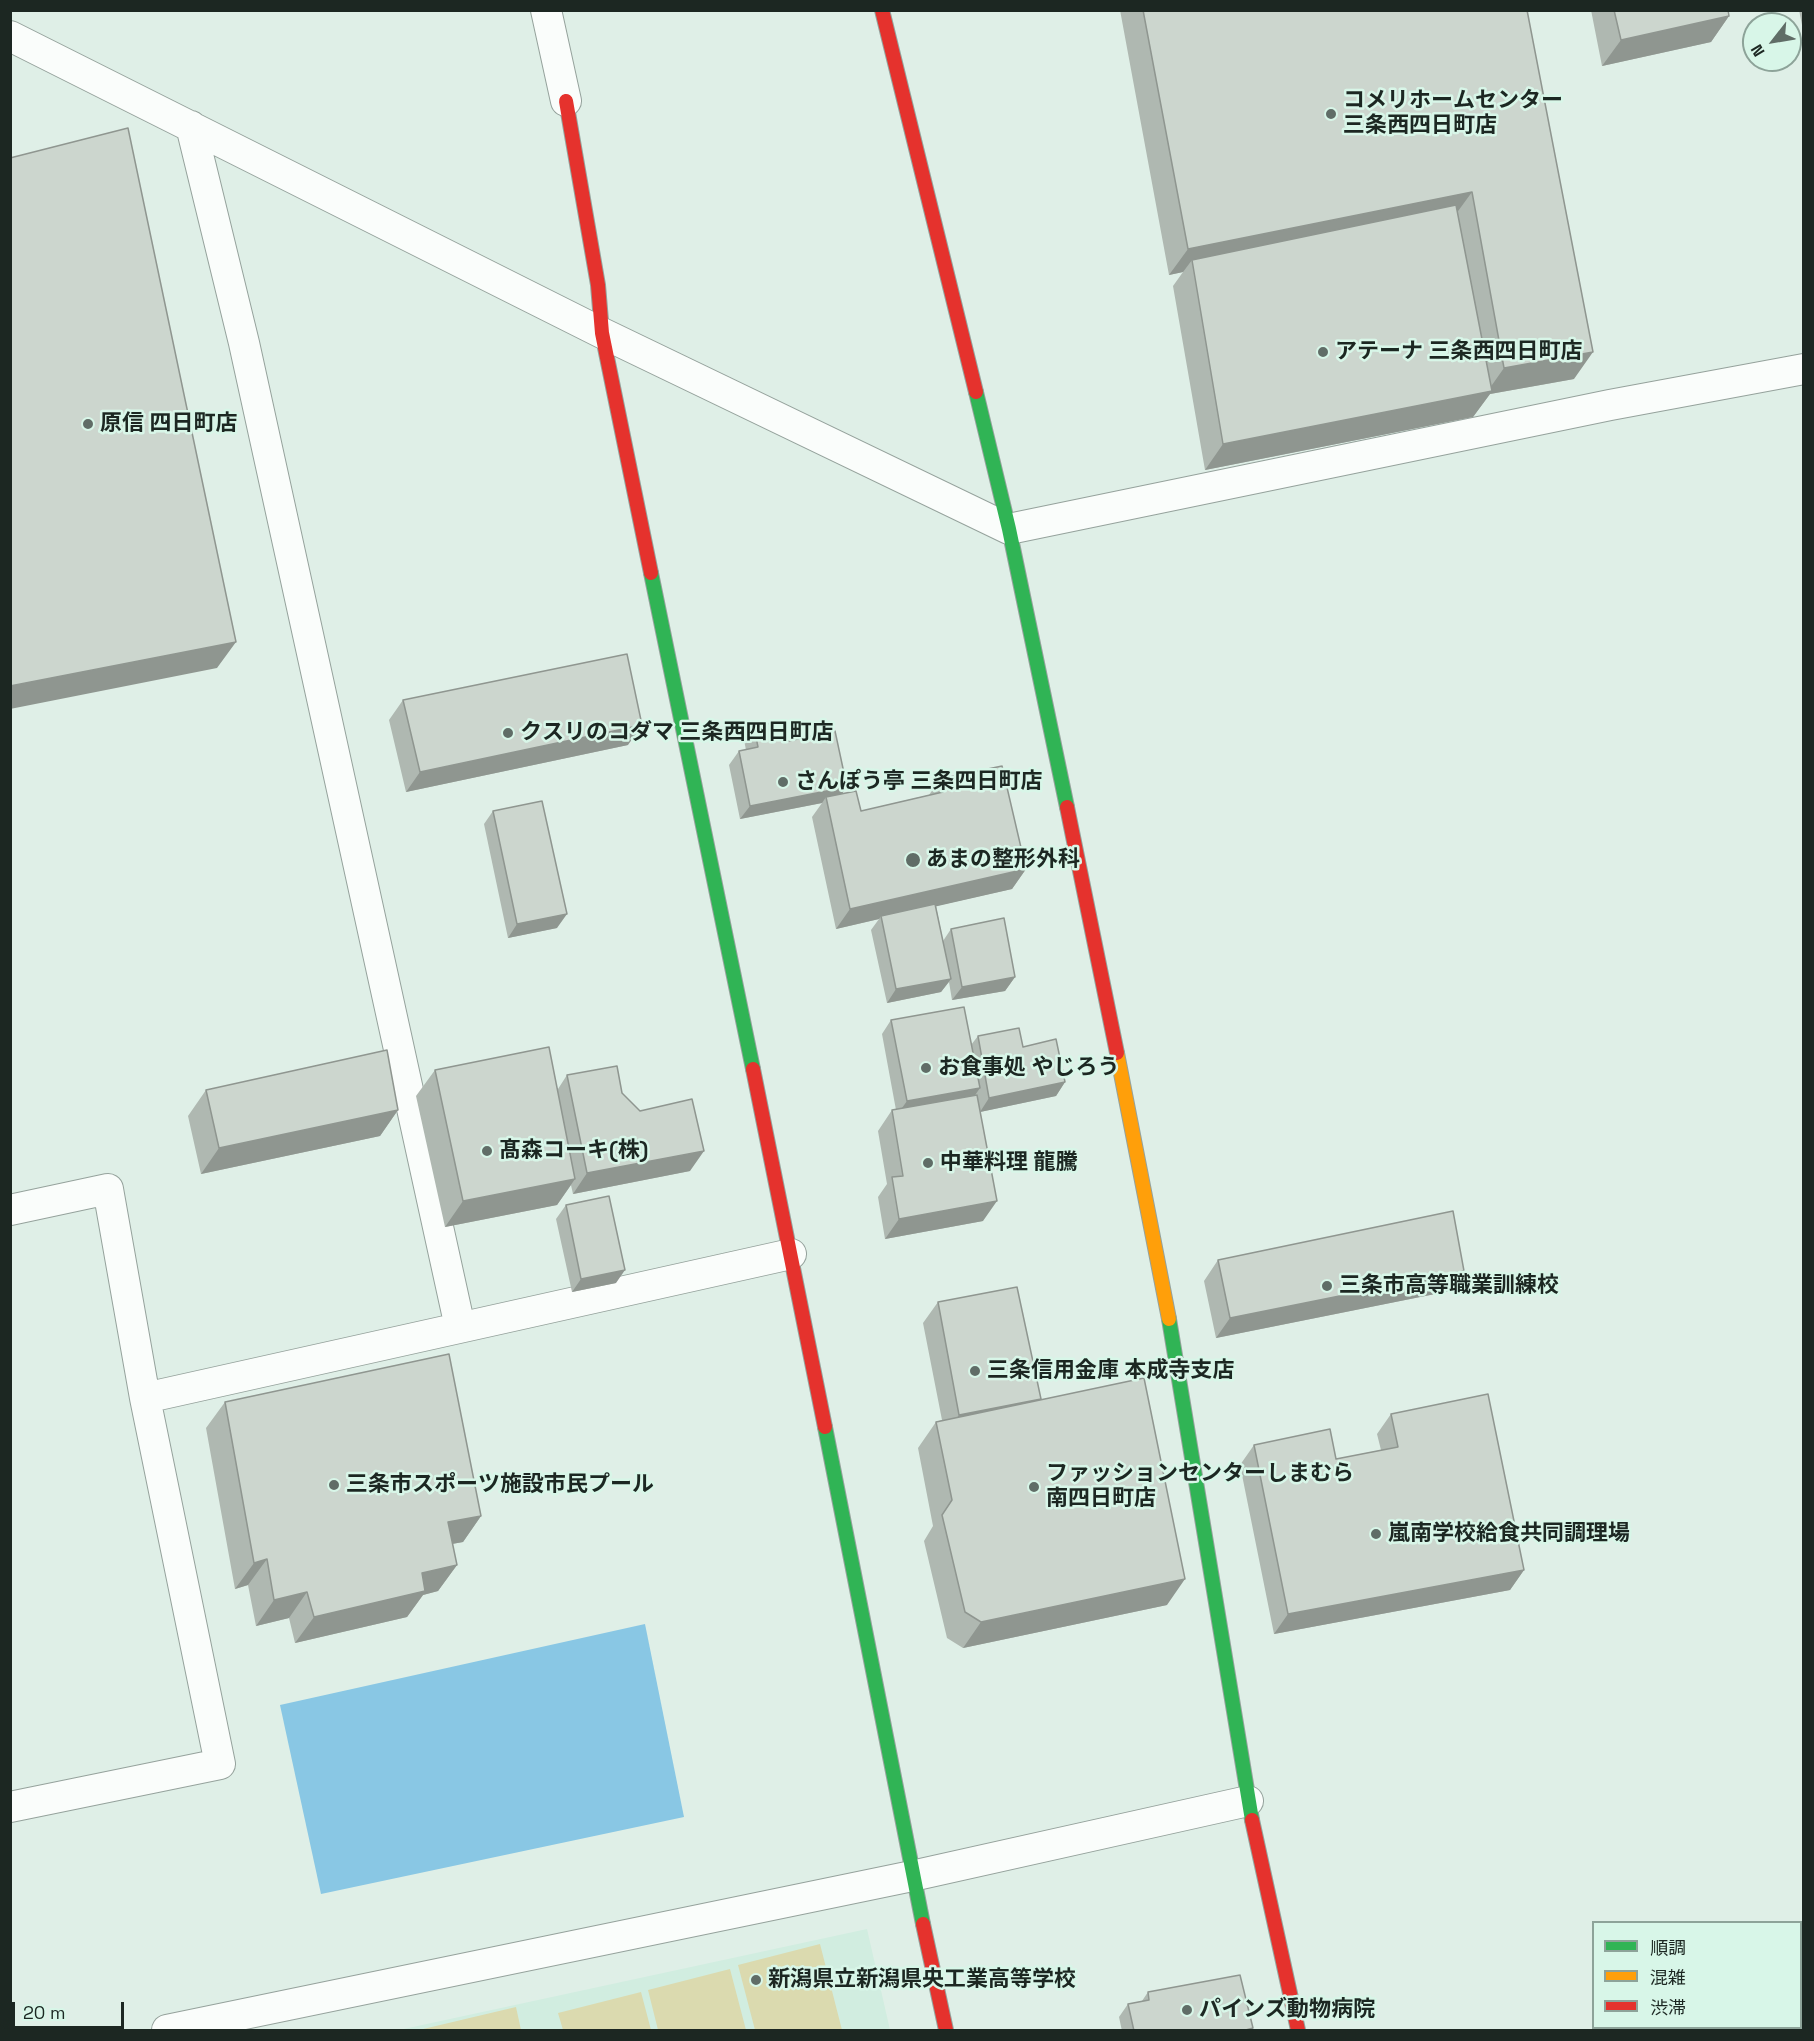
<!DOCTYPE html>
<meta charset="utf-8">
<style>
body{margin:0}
#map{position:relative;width:1814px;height:2041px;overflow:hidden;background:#dfefe7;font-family:"Space Grotesk","Noto Sans JP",sans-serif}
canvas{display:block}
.frame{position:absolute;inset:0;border:12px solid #1c2722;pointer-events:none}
.legend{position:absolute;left:1592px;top:1921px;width:210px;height:108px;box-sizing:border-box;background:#d8f6e8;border:2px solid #8da399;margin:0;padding:8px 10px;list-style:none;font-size:18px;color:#1c2722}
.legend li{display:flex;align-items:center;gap:12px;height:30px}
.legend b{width:30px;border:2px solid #8da399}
.north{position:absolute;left:1742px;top:12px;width:60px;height:60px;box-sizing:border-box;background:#d8f6e8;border:2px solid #8da399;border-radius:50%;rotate:239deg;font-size:16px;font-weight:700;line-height:24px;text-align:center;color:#1c2722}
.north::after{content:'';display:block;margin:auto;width:21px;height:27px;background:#606d67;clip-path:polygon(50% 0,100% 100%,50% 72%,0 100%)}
.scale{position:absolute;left:12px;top:2002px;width:112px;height:27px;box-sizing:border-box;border:3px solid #1c2722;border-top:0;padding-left:8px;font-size:18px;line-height:21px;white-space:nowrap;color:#1c2722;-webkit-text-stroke:4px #d8f6e8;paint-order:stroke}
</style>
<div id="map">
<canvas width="1814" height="2041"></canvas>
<div class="frame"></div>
<ul class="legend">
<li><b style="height:8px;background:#30b455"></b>順調</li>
<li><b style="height:8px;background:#ff9f0a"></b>混雑</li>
<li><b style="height:8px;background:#e5322d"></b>渋滞</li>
</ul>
<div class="north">N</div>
<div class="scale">20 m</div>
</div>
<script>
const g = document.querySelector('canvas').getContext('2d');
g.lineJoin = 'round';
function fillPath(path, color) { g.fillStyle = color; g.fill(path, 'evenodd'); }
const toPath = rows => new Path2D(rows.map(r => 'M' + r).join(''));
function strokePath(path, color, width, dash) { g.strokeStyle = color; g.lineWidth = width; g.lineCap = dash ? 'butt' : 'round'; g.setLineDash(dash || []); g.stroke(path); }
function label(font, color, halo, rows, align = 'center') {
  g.font = font + ' "Space Grotesk","Noto Sans JP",sans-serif'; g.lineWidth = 5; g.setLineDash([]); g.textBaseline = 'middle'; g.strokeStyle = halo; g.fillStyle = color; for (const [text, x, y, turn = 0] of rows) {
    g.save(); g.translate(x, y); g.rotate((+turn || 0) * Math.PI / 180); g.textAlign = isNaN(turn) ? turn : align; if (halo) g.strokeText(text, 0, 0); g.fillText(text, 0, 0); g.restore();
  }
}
fillPath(toPath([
 [867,1929,890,2030,399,2030]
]), '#d1ede0');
fillPath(toPath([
 [820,1944,842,2030,755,2030,738,1965],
 [730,1969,746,2030,658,2030,648,1990],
 [641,1992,651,2030,563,2030,558,2013],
 [516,2007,521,2030,419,2030]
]), '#dbdaaf');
fillPath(toPath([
 [645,1624,684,1817,321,1894,280,1705]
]), '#89c7e4');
const street = toPath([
 [546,10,566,101],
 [10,36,602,333,1009,529,1610,405,1804,369],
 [191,126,244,343,460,1327],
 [10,1210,108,1189,145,1398,220,1764,10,1807],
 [145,1398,791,1254],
 [167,2030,912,1876,1248,1801]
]);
const fast = toPath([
 [976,392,1009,529,1067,807],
 [651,573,753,1069],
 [1169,1319,1252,1820],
 [825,1427,923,1924]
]);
const slow = toPath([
 [1117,1053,1169,1319]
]);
const jam = toPath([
 [882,10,976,392],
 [566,101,598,285,602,333,651,573],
 [1067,807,1117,1053],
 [753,1069,825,1427],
 [1252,1820,1298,2030],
 [923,1924,946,2030]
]);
strokePath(street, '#95a29c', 32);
strokePath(fast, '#95a29c', 16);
strokePath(slow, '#95a29c', 16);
strokePath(jam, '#95a29c', 16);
strokePath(street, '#fafdfb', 30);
strokePath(fast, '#30b455', 14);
strokePath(slow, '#ff9f0a', 14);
strokePath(jam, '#e5322d', 14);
fillPath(toPath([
 [1120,10,1527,10,1574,379,1490,394,1473,417,1205,470,1173,286,1183,272,1169,275],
 [1591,10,1728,10,1729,16,1711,42,1602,66],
 [1799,10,1803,10,1803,30],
 [403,700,628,745,406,792,389,720],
 [754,727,784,742,847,787,842,794,861,811,929,795,940,779,1026,869,1012,889,936,906,943,941,951,929,1015,977,1005,991,952,1000,949,982,941,992,887,1003,871,930,879,919,836,929,812,817,822,803,740,819,729,765,739,751,746,750,744,740],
 [493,811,557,928,508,938,484,824],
 [891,1020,971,1045,978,1036,1023,1047,1065,1082,1056,1096,980,1112,983,1221,885,1239,878,1197,887,1184,878,1131,892,1110,896,1110,882,1034],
 [435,1070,558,1089,567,1075,622,1093,690,1171,573,1194,571,1185,557,1205,445,1227,416,1096],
 [206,1090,398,1110,380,1136,201,1174,188,1116],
 [566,1205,616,1283,572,1292,556,1219],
 [1218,1260,1450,1291,1216,1338,1204,1281],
 [938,1302,1041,1399,1167,1605,963,1648,947,1638,924,1541,933,1526,918,1448,936,1422,942,1420,923,1323],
 [225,1402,481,1516,463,1542,452,1544,457,1565,438,1591,423,1595,407,1617,295,1643,289,1618,256,1626,248,1585,235,1589,206,1428],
 [1391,1414,1524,1570,1510,1590,1274,1634,1240,1465,1254,1445,1336,1459,1381,1450,1377,1434],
 [1148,1992,1253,2028,1252,2031,1122,2031,1119,2017,1128,2004,1142,2001]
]), '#afb8b1');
fillPath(toPath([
 [1729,16,1711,42,1602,66,1621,40],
 [1472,192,1453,218,1192,260,1183,272,1169,275,1188,249],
 [1593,352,1574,379,1490,394,1473,417,1205,470,1223,444,1487,392,1504,368],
 [236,642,217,668,10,709,10,686],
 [642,725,628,745,406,792,420,772],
 [847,787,837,800,826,797,822,803,740,819,750,806],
 [1026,869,1012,889,881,919,881,916,879,919,836,929,850,909],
 [567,914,557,928,508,938,517,924],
 [1015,977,1005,991,952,1000,962,987],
 [951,979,941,992,887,1003,896,989],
 [1065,1082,1056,1096,980,1112,989,1098],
 [980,1088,971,1101,897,1115,907,1101],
 [398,1110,380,1136,201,1174,219,1148],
 [704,1151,690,1171,573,1194,587,1173],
 [575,1179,557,1205,445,1227,463,1201],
 [997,1201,983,1221,885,1239,899,1219],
 [625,1270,616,1283,572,1292,581,1279],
 [1464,1271,1450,1291,1216,1338,1230,1318],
 [1041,1399,945,1435,959,1415],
 [481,1516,463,1542,429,1548,448,1522],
 [267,1559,248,1585,235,1589,254,1563],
 [457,1565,438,1591,423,1595,407,1617,295,1643,314,1617,422,1573],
 [1524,1570,1510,1590,1274,1634,1288,1614],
 [1185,1579,1167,1605,963,1648,981,1622],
 [307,1592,289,1618,256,1626,274,1600]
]), '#8f9690');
const building = toPath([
 [1143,10,1527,10,1593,352,1504,368,1472,192,1188,249,1143,10],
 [1614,10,1728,10,1729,16,1621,40,1614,10],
 [128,128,236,642,10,686,10,158,128,128],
 [1456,205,1492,391,1223,444,1192,260,1456,205],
 [627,654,642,725,420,772,403,700,627,654],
 [780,721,784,742,835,731,847,787,750,806,739,751,758,747,754,727,780,721],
 [1002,766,1026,869,850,909,826,797,856,791,861,811,943,792,940,779,1002,766],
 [542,801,567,914,517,924,493,811,542,801],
 [935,904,951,979,896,989,881,916,935,904],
 [1004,918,1015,977,962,987,951,929,1004,918],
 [964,1007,980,1088,907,1101,891,1020,964,1007],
 [1019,1028,1023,1047,1056,1039,1065,1082,989,1098,978,1036,1019,1028],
 [549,1047,575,1179,463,1201,435,1070,549,1047],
 [387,1050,398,1110,219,1148,206,1090,387,1050],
 [617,1066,622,1093,640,1111,692,1099,704,1151,587,1173,567,1075,617,1066],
 [977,1095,997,1201,899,1219,892,1177,903,1176,892,1110,977,1095],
 [609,1196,625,1270,581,1279,566,1205,609,1196],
 [1453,1211,1464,1271,1230,1318,1218,1260,1453,1211],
 [1017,1287,1041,1399,959,1415,938,1302,1017,1287],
 [449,1354,481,1516,448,1522,457,1565,422,1573,425,1591,314,1617,307,1592,274,1600,267,1559,254,1563,225,1402,449,1354],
 [1144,1378,1185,1579,981,1622,965,1612,942,1515,952,1500,936,1422,1144,1378],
 [1488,1394,1524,1570,1288,1614,1254,1445,1330,1429,1336,1459,1398,1447,1391,1414,1488,1394],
 [1240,1975,1253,2028,1242,2031,1134,2031,1128,2004,1149,2000,1148,1992,1240,1975]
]);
fillPath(building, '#ccd6ce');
strokePath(building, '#8f9690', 1.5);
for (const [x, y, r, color] of [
 [1331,114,6,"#606d67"],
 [1323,352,6,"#606d67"],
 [88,424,6,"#606d67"],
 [508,733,6,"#606d67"],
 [783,782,6,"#606d67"],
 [913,860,8,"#606d67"],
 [926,1068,6,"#606d67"],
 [487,1151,6,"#606d67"],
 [928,1163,6,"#606d67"],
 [1327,1286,6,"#606d67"],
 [975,1371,6,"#606d67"],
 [334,1485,6,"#606d67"],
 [1034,1487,6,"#606d67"],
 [1376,1534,6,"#606d67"],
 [756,1980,6,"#606d67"],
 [1187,2010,6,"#606d67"]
]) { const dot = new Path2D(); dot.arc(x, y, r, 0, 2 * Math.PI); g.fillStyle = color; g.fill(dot); strokePath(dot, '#d8f6e8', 2); }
label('bold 22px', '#1c2722', '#d8f6e8', [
 ["コメリホームセンター",1343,101],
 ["三条西四日町店",1343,126],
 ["アテーナ 三条西四日町店",1335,352],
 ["原信 四日町店",100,424],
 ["クスリのコダマ 三条西四日町店",520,733],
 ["さんぽう亭 三条四日町店",795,782],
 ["あまの整形外科",926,860],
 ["お食事処 やじろう",938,1068],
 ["髙森コーキ(株)",499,1151],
 ["中華料理 龍騰",940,1163],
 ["三条市高等職業訓練校",1339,1286],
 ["三条信用金庫 本成寺支店",987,1371],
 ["ファッションセンターしまむら",1046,1474],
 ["南四日町店",1046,1499],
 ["三条市スポーツ施設市民プール",346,1485],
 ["嵐南学校給食共同調理場",1388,1534],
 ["新潟県立新潟県央工業高等学校",768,1980],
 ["パインズ動物病院",1199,2010]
], 'left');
</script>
